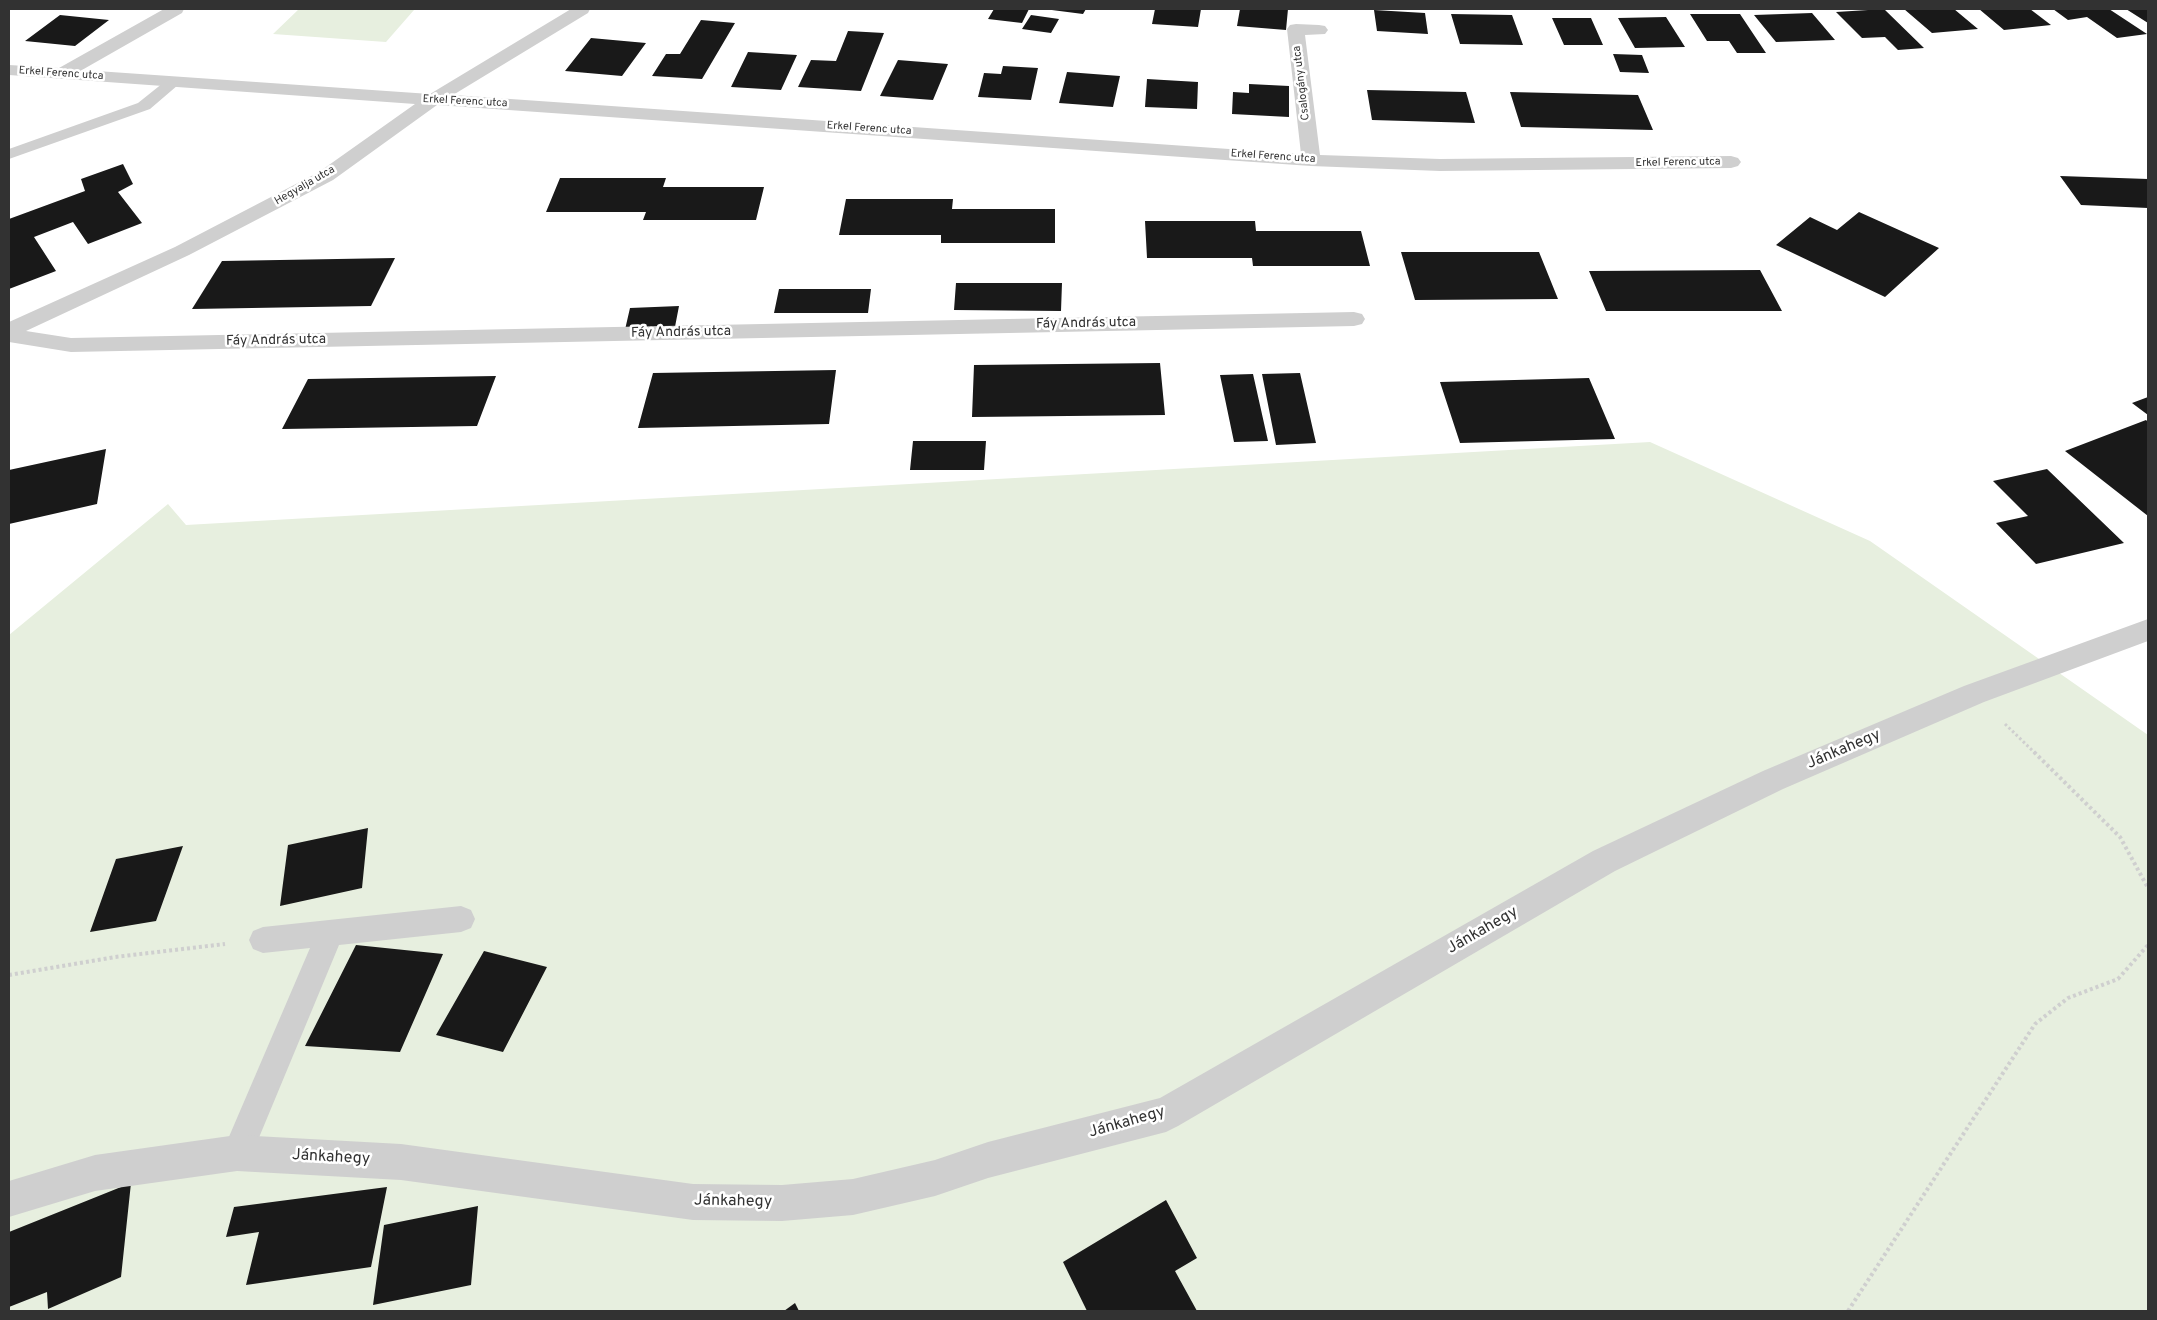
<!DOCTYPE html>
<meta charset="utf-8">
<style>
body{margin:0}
#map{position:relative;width:2157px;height:1320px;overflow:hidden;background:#fff;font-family:Overpass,sans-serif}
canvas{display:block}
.frame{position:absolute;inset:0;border:10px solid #323232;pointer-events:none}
</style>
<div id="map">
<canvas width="2157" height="1320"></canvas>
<div class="frame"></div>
</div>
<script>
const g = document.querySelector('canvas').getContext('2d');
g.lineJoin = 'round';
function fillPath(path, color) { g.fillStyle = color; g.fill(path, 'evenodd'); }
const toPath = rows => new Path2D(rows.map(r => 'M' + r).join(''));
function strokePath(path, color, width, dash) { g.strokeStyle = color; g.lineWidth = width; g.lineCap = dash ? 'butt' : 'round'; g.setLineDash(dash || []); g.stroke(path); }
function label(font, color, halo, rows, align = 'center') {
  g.font = font + ' Overpass,sans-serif'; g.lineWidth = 5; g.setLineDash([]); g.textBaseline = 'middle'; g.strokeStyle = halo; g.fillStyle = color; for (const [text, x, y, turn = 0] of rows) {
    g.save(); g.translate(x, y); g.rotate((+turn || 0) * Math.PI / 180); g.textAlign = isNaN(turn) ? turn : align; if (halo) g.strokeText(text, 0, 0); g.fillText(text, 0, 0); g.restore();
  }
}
fillPath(toPath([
 [299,9,389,9,414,10,386,42,273,34],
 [1650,442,1870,541,2148,735,2148,1311,9,1311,9,635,168,504,186,525]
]), '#e7efdf');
fillPath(toPath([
 [994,9,1029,9,1022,23,988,19],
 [1044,9,1086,9,1083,14],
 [1155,9,1201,9,1198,27,1152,24],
 [1240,9,1288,9,1286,30,1237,26],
 [1884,9,1924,48,1898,50,1885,37,1862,38,1836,12],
 [1904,9,1954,9,1978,29,1932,33],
 [1979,9,2030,9,2051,25,2004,30],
 [2053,9,2109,9,2147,34,2117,38,2087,17,2068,20],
 [2126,9,2148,9,2148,23],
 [1374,10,1425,13,1428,34,1377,31],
 [1812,13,1835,40,1776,42,1754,15],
 [1451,14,1512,15,1523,45,1460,44],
 [1690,14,1740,14,1766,53,1737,53,1729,41,1707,41],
 [60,15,109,20,75,46,25,41],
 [1031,15,1059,19,1051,33,1022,29],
 [1666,17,1685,47,1635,48,1618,18],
 [1552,18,1591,18,1603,45,1564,45],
 [701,20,735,23,702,79,652,76,666,54,680,54],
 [848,31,884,33,861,91,798,87,811,60,836,61],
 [591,38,646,43,622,76,565,71],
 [748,52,797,55,781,90,731,87],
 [1613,54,1642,55,1649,73,1620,72],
 [898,60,948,64,933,100,880,96],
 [1003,66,1038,68,1031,100,978,97,984,73,1001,74],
 [1067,72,1120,76,1113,107,1059,103],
 [1147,79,1198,82,1197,109,1145,107],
 [1249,84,1289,86,1289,117,1232,114,1233,92,1249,93],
 [1367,90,1466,92,1475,123,1372,120],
 [1510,92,1638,95,1653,130,1521,127],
 [123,164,133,184,118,192,142,223,88,244,73,222,34,237,56,271,9,289,9,219,85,191,81,179],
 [2060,176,2148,179,2148,208,2081,205],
 [560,178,666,178,663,187,764,187,756,220,643,220,646,212,546,212],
 [846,199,953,199,952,209,1055,209,1055,243,941,243,941,235,839,235],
 [1859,212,1939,248,1885,297,1776,245,1810,217,1837,230],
 [1145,221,1255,221,1256,231,1361,231,1370,266,1253,266,1252,258,1147,258],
 [1401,252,1539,252,1558,299,1415,300],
 [395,258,371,306,192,309,222,261],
 [1760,270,1782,311,1606,311,1589,271],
 [956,283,1062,283,1061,311,954,310],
 [779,289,871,289,868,313,774,313],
 [679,306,674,332,624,334,630,308],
 [1160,363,1165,415,972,417,974,365],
 [836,370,829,424,638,428,653,373],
 [1300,373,1316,443,1276,445,1262,374],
 [1253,374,1268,441,1234,442,1220,375],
 [496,376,477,426,282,429,308,379],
 [1589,378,1615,439,1460,443,1440,382],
 [2148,397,2148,415,2132,403],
 [2146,420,2148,422,2148,516,2065,451],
 [913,441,986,441,984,470,910,470],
 [106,449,97,504,9,524,9,470],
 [2047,469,2124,543,2036,564,1996,523,2028,516,1993,481],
 [368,828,362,888,280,906,288,845],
 [183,846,156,921,90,932,116,859],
 [356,945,443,954,400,1052,305,1046],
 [484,951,547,967,503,1052,436,1035],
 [131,1183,121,1277,48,1309,47,1292,9,1307,9,1232],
 [387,1187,371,1267,246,1285,259,1232,226,1237,234,1207],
 [1166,1200,1197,1258,1175,1271,1197,1311,1087,1311,1063,1262],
 [478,1206,471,1285,373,1305,384,1225],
 [795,1303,799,1311,784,1311]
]), '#191919');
strokePath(toPath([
 [2005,724,2035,753]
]), '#cfcfcf', 3, [2.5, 2.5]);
strokePath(toPath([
 [2034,752,2120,837,2148,888],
 [9,975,115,957,225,944],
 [1848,1311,2035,1024,2068,998,2118,979,2148,945]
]), '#cfcfcf', 4, [3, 3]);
fillPath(toPath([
 [173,77,178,79,181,82,178,85,150,109,9,159,9,149,138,103,168,79,173,77],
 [461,906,471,910,475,919,471,928,461,932,339,945,248,1164,237,1168,226,1164,222,1153,310,948,263,953,253,949,249,940,253,931,263,927,461,906]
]), '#cfcfcf');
fillPath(toPath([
 [164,9,184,9,182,13,82,70,430,94,571,9,590,9,588,13,453,95,1301,154,1287,29,1290,25,1296,24,1319,25,1325,26,1328,30,1325,34,1305,35,1320,155,1440,159,1731,156,1738,158,1741,162,1738,166,1731,168,1440,171,1311,166,437,105,333,180,189,255,26,331,71,338,1354,312,1362,314,1365,319,1362,324,1354,326,71,352,9,342,9,322,175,247,319,172,415,104,9,75,9,65,59,68,164,9],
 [2148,619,2148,641,1984,702,1783,789,1615,871,1178,1126,1166,1132,988,1178,935,1196,853,1215,782,1221,693,1220,401,1180,237,1171,95,1191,9,1217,9,1181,95,1155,237,1135,401,1144,693,1184,782,1185,853,1179,935,1160,988,1142,1160,1098,1593,851,1763,771,1964,686,2148,619]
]), '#cfcfcf');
label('11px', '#323232', '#fff', [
 ["Erkel Ferenc utca",61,74,4],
 ["Csalogány utca",1302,83,-97],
 ["Erkel Ferenc utca",465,102,3],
 ["Erkel Ferenc utca",869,129,4],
 ["Erkel Ferenc utca",1273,157,4],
 ["Erkel Ferenc utca",1678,163,-1],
 ["Hegyalja utca",305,186,-30]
]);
label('14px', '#323232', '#fff', [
 ["Fáy András utca",1086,324,-1],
 ["Fáy András utca",681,333,-1],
 ["Fáy András utca",276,341,-1]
]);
label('16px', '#323232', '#fff', [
 ["Jánkahegy",1844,750,-23],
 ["Jánkahegy",1483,931,-30],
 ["Jánkahegy",1127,1123,-16],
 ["Jánkahegy",331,1158,3],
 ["Jánkahegy",733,1202,1]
]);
</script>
